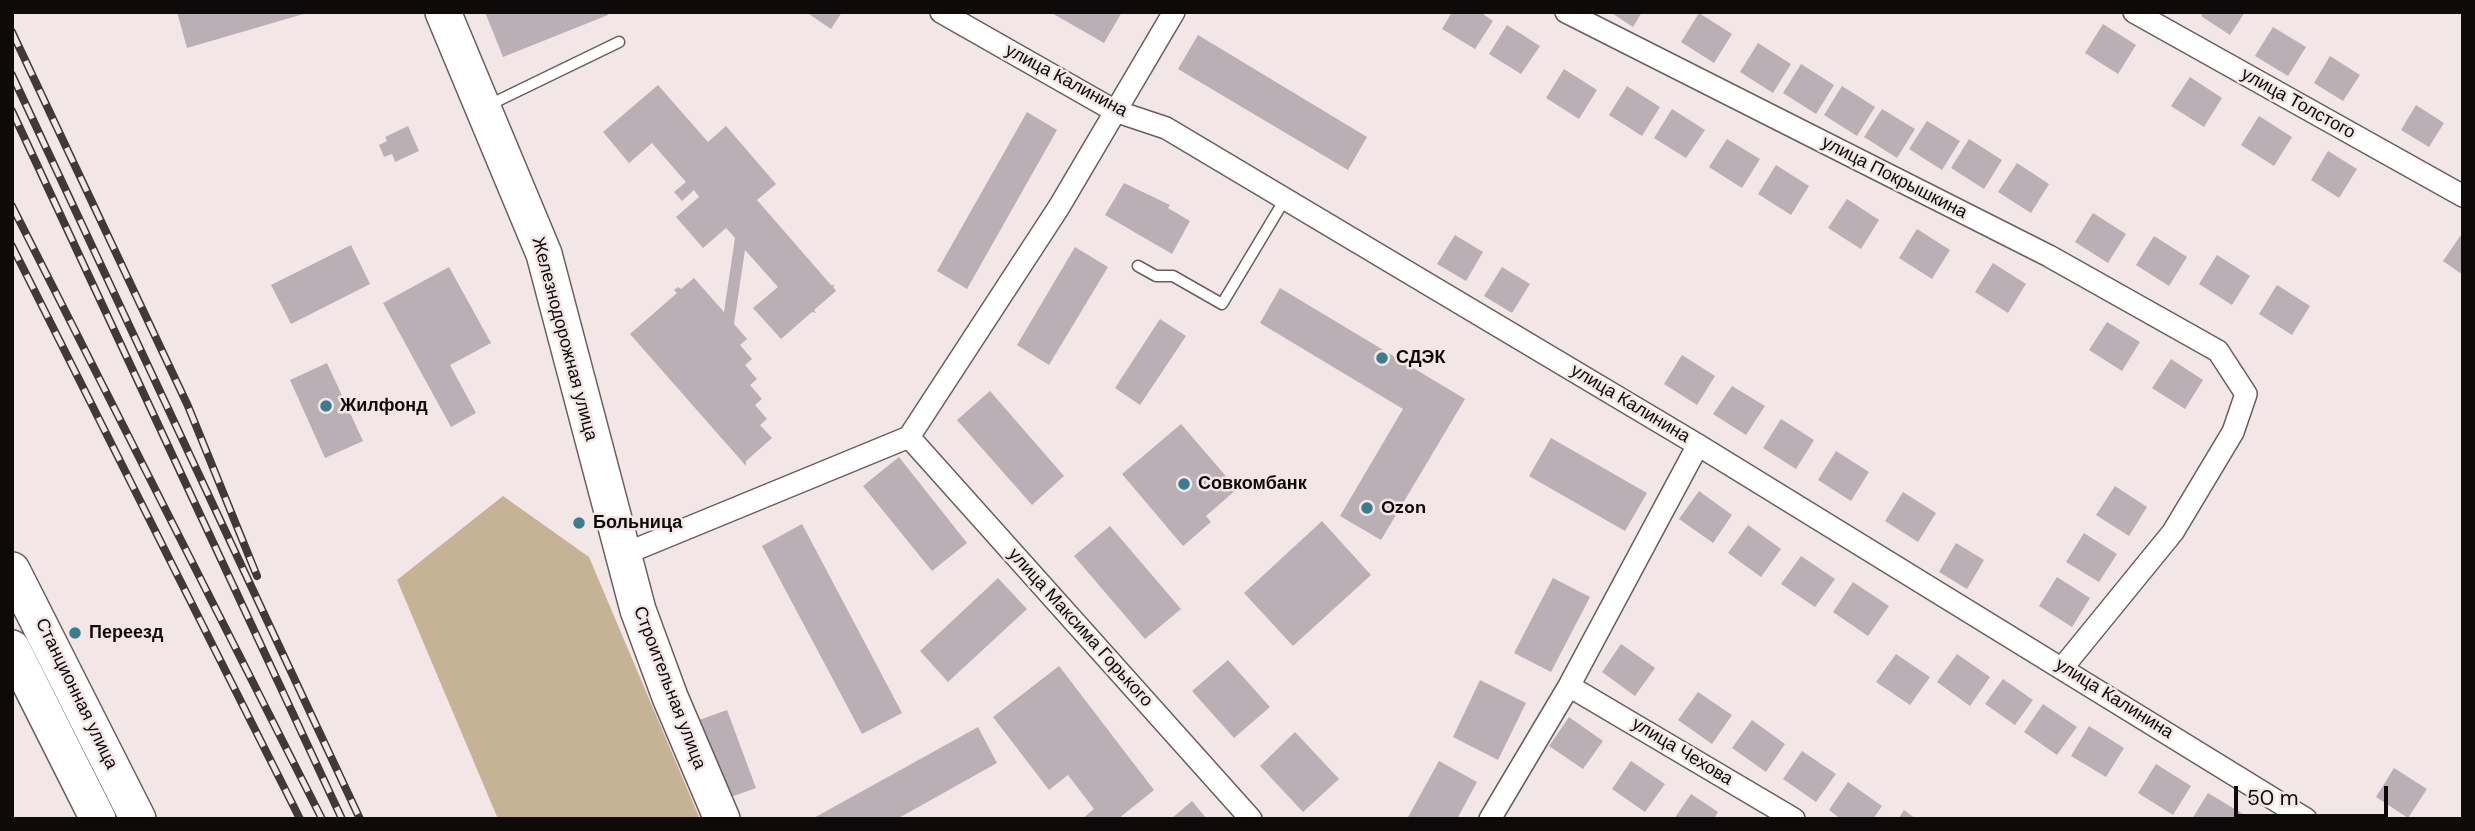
<!DOCTYPE html>
<meta charset="utf-8">
<style>
body{margin:0}
#map{position:relative;width:2475px;height:831px;overflow:hidden;background:#f3e6e6;font-family:"DM Sans",sans-serif}
canvas{display:block}
.frame{position:absolute;inset:0;border:14px solid #0e0a0a;pointer-events:none}
.scale{position:absolute;left:2234px;top:786px;width:154px;height:32px;box-sizing:border-box;border:4px solid #0e0a0a;border-top:0;padding-left:9px;font-size:21px;line-height:24px;white-space:nowrap;color:#0e0a0a;-webkit-text-stroke:5px #f3e6e6;paint-order:stroke}
</style>
<div id="map">
<canvas width="2475" height="831"></canvas>
<div class="frame"></div>
<div class="scale">50 m</div>
</div>
<script>
const g = document.querySelector('canvas').getContext('2d');
g.lineJoin = 'round';
function fillPath(path, color) { g.fillStyle = color; g.fill(path, 'evenodd'); }
const toPath = rows => new Path2D(rows.map(r => 'M' + r).join(''));
function strokePath(path, color, width, dash) { g.strokeStyle = color; g.lineWidth = width; g.lineCap = dash ? 'butt' : 'round'; g.setLineDash(dash || []); g.stroke(path); }
function label(font, color, halo, rows, align = 'center') {
  g.font = font + ' "DM Sans",sans-serif'; g.lineWidth = 5; g.setLineDash([]); g.textBaseline = 'middle'; g.strokeStyle = halo; g.fillStyle = color; for (const [text, x, y, turn = 0] of rows) {
    g.save(); g.translate(x, y); g.rotate((+turn || 0) * Math.PI / 180); g.textAlign = isNaN(turn) ? turn : align; if (halo) g.strokeText(text, 0, 0); g.fillText(text, 0, 0); g.restore();
  }
}
fillPath(toPath([
 [503,496,589,557,700,819,498,819,397,580]
]), '#c6b396');
fillPath(toPath([
 [177,12,307,12,307,13,187,48],
 [485,12,607,12,608,15,503,57],
 [806,12,842,12,831,29],
 [1050,12,1122,12,1104,43],
 [1452,12,1480,12,1493,21,1475,49,1442,29],
 [1610,12,1642,12,1633,27],
 [2203,12,2245,12,2230,35,2201,16],
 [1699,13,1732,34,1714,63,1681,42],
 [2103,24,2136,45,2118,74,2085,53],
 [1507,25,1540,46,1521,74,1489,54],
 [2273,27,2306,47,2288,76,2255,56],
 [1198,35,1367,137,1348,170,1178,69],
 [1758,43,1791,64,1773,93,1740,72],
 [2330,56,2360,75,2343,101,2314,83],
 [1801,64,1834,85,1816,114,1783,93],
 [1564,69,1597,90,1579,119,1546,98],
 [2190,77,2222,98,2204,127,2171,106],
 [658,85,708,142,726,126,776,184,757,200,831,285,835,285,833,287,836,291,814,310,816,313,812,312,781,339,753,308,778,287,745,250,734,324,747,339,740,345,752,359,745,365,757,379,750,385,762,399,755,405,767,419,760,425,772,438,746,461,746,466,630,334,677,293,674,290,678,287,681,289,694,278,724,312,735,238,726,228,703,248,676,217,699,197,694,190,682,201,674,192,686,182,652,143,629,163,603,132],
 [1627,86,1660,107,1642,136,1609,115],
 [1842,86,1875,107,1857,136,1824,115],
 [2416,105,2444,123,2429,147,2401,130],
 [1672,109,1705,130,1686,158,1654,138],
 [1882,109,1915,129,1897,158,1864,137],
 [1027,112,1057,130,967,289,937,271],
 [2259,116,2292,137,2274,166,2241,145],
 [1927,121,1960,141,1942,170,1909,149],
 [408,126,419,151,395,162,392,154,384,157,379,145,387,141,385,137],
 [1727,139,1760,159,1742,188,1709,167],
 [1969,139,2002,160,1984,189,1951,168],
 [2328,151,2357,169,2339,198,2311,180],
 [2017,163,2049,184,2031,213,1998,192],
 [1776,165,1809,186,1791,215,1758,194],
 [1124,183,1170,205,1168,208,1190,221,1172,254,1105,215],
 [1847,199,1879,220,1861,249,1828,228],
 [2093,213,2126,234,2108,263,2075,242],
 [1917,229,1950,250,1932,279,1899,258],
 [2463,232,2463,275,2443,261],
 [1455,235,1483,252,1466,281,1437,264],
 [2154,236,2187,257,2169,286,2136,265],
 [351,245,370,284,291,324,271,285],
 [1075,247,1108,267,1049,365,1017,345],
 [2217,255,2250,276,2232,305,2199,284],
 [1993,263,2026,284,2008,313,1975,292],
 [449,267,491,343,450,365,476,413,451,427,383,303],
 [1502,267,1530,284,1512,313,1484,296],
 [2277,285,2310,306,2292,335,2259,314],
 [1280,288,1465,399,1381,540,1340,516,1403,409,1260,323],
 [1160,319,1186,336,1140,405,1115,388],
 [2107,322,2140,342,2122,371,2089,350],
 [1682,355,1715,376,1697,405,1664,384],
 [2171,359,2203,380,2185,409,2152,388],
 [327,363,363,441,325,458,290,380],
 [1732,386,1765,406,1746,435,1713,414],
 [990,391,1064,476,1032,505,957,420],
 [1781,419,1814,440,1796,469,1763,448],
 [1181,424,1237,489,1206,516,1211,522,1183,546,1122,474],
 [1551,438,1647,493,1625,531,1529,476],
 [1836,451,1869,472,1851,501,1818,480],
 [899,457,967,543,932,571,863,486],
 [2115,486,2147,507,2129,536,2096,515],
 [1699,491,1732,515,1713,543,1679,519],
 [1903,492,1936,513,1918,542,1885,521],
 [1322,521,1371,575,1293,646,1244,593],
 [802,524,902,713,862,734,762,546],
 [1748,525,1781,549,1761,577,1728,553],
 [1110,526,1181,609,1145,639,1074,556],
 [2084,533,2117,554,2099,582,2066,562],
 [1956,543,1984,560,1967,589,1939,572],
 [1801,556,1835,579,1815,607,1781,584],
 [2057,577,2090,598,2072,627,2039,606],
 [998,578,1027,609,948,682,920,651],
 [1553,578,1590,597,1551,672,1514,653],
 [1853,582,1889,606,1868,636,1833,612],
 [1621,644,1655,668,1635,696,1602,672],
 [1896,654,1930,677,1910,705,1876,682],
 [1957,654,1990,677,1970,706,1937,682],
 [1228,660,1270,707,1234,738,1192,691],
 [1059,666,1154,790,1118,819,1082,819,1094,809,1068,775,1049,790,993,717],
 [2003,679,2033,700,2015,725,1985,704],
 [1480,680,1526,703,1498,760,1453,737],
 [1698,692,1732,715,1712,744,1678,720],
 [2043,704,2077,727,2057,755,2024,732],
 [727,710,756,788,728,798,699,720],
 [1569,717,1603,741,1583,769,1549,746],
 [1752,720,1785,744,1766,772,1732,748],
 [2089,726,2124,748,2106,777,2071,756],
 [978,727,997,763,897,819,812,819],
 [1295,732,1339,779,1303,812,1260,766],
 [1802,751,1836,774,1816,802,1783,779],
 [1439,761,1477,782,1457,819,1407,819],
 [1631,761,1665,784,1645,812,1612,789],
 [2156,764,2191,786,2173,815,2138,793],
 [2394,768,2427,789,2408,818,2376,797],
 [1848,782,1882,806,1873,819,1841,819,1829,810],
 [2208,793,2243,814,2240,819,2192,819],
 [1691,794,1718,812,1714,819,1674,819],
 [1192,801,1207,819,1171,819],
 [1904,810,1916,819,1898,819]
]), '#baafb5');
const lane = toPath([
 [489,105,619,42],
 [1138,266,1156,276,1173,276,1222,304,1285,199]
]);
const street = toPath([
 [941,12,1115,111,1166,128,1698,445,2306,819],
 [1566,12,2049,256,2218,351,2246,394,2233,432,2173,532,2063,667],
 [2134,12,2463,196],
 [909,437,1251,819],
 [622,555,909,437,1059,207,1174,12],
 [1569,686,1794,819],
 [1490,819,1569,686,1698,445]
]);
const primary = toPath([
 [443,12,544,254,638,610,670,697,722,819],
 [12,570,138,819],
 [12,648,98,819]
]);
strokePath(lane, '#695e5e', 13);
strokePath(street, '#695e5e', 24);
strokePath(primary, '#695e5e', 38);
strokePath(lane, '#fff', 10);
strokePath(street, '#fff', 21);
strokePath(primary, '#fff', 35);
const rail = toPath([
 [12,32,188,406,257,576],
 [12,75,360,819],
 [12,111,342,819],
 [12,206,322,819],
 [12,246,300,819]
]);
strokePath(rail, '#3f3939', 8);
strokePath(rail, '#f3e6e6', 5, [16]);
for (const [x, y, r, color] of [
 [1382,358,7,"#3a7d8e"],
 [326,406,7,"#3a7d8e"],
 [1184,484,7,"#3a7d8e"],
 [1367,508,7,"#3a7d8e"],
 [579,523,7,"#3a7d8e"],
 [75,633,7,"#3a7d8e"]
]) { const dot = new Path2D(); dot.arc(x, y, r, 0, 2 * Math.PI); g.fillStyle = color; g.fill(dot); strokePath(dot, '#f3e6e6', 2.5); }
label('18px', '#0e0a0a', '#f3e6e6', [
 ["улица Калинина",1066,81,28],
 ["улица Толстого",2298,104,29],
 ["улица Покрышкина",1894,178,27],
 ["Железнодорожная улица",564,339,75],
 ["улица Калинина",1630,404,31],
 ["улица Максима Горького",1080,628,48],
 ["Строительная улица",669,688,69],
 ["Станционная улица",76,694,64],
 ["улица Калинина",2114,699,32],
 ["улица Чехова",1682,752,31]
]);
label('bold 18px', '#0e0a0a', '#f3e6e6', [
 ["СДЭК",1396,358],
 ["Жилфонд",340,406],
 ["Совкомбанк",1198,484],
 ["Ozon",1381,508],
 ["Больница",593,523],
 ["Переезд",89,633]
], 'left');
</script>
